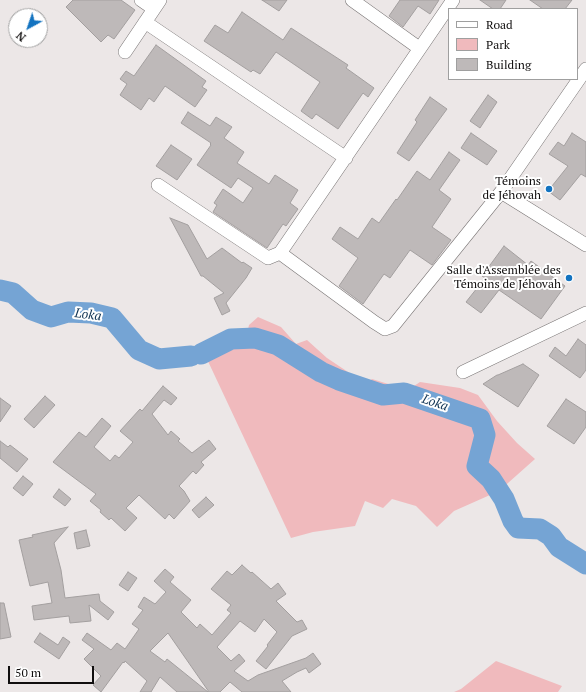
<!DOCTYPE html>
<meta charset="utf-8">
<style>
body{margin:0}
#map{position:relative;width:586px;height:692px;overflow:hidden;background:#ece7e7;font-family:"PT Serif",serif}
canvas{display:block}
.legend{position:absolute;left:448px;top:8px;width:130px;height:72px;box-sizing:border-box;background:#fff;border:1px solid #9f9f9f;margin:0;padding:5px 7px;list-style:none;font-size:12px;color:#100e0e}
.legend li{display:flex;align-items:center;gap:8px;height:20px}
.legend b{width:20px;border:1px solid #9f9f9f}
.north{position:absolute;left:8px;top:8px;width:40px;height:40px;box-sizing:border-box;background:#fff;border:1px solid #9f9f9f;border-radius:50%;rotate:220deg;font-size:11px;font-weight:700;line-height:16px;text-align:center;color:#100e0e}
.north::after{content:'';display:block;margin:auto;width:14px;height:18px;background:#1373c0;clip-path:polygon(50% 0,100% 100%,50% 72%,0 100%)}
.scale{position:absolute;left:8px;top:666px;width:86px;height:18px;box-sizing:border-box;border:2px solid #100e0e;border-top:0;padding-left:5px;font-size:12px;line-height:14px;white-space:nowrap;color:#100e0e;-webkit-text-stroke:3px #fff;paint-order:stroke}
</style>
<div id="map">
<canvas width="586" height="692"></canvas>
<ul class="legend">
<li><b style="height:5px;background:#fff"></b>Road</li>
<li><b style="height:11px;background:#f0babd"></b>Park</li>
<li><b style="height:11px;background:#beb9b9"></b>Building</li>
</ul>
<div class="north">N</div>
<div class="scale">50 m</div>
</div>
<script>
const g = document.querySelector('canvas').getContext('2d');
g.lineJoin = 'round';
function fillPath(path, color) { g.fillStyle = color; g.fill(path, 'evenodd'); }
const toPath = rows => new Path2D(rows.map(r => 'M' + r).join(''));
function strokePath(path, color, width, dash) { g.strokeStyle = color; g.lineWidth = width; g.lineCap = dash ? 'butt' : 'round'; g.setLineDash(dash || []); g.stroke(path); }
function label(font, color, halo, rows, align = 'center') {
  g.font = font + ' "PT Serif",serif'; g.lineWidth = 4; g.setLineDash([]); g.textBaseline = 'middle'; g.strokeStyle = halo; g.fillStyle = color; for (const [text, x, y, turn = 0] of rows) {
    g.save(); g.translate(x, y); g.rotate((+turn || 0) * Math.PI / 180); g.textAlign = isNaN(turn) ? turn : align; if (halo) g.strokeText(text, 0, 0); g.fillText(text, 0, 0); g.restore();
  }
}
fillPath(toPath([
 [258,317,281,327,296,344,307,340,327,358,366,384,372,379,408,390,420,382,460,388,478,395,497,421,517,443,535,459,499,491,454,511,437,527,416,506,392,499,383,508,365,501,355,526,313,532,291,538,206,357,224,348,246,338,249,325],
 [496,661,562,686,558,692,454,692,461,689]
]), '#f0babd');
strokePath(toPath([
 [0,290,13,293,32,310,51,317,68,312,91,313,112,318,139,350,159,359,191,356],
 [201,354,231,339,255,338,278,345,321,372,339,380,383,395,404,393,480,419,485,435,477,466,491,479,504,499,513,521,518,528,540,529,551,536,559,547,586,564]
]), '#75a4d4', 21);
const building = toPath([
 [73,0,121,0,135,10,114,39,108,35,101,42,66,7,73,0],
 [262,0,287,0,279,11,262,0],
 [400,0,439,0,430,14,418,6,403,27,389,16,400,0],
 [480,0,506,0,500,9,493,9,480,0],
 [530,0,572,0,565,9,543,9,530,0],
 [242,12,283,40,291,28,348,65,346,68,374,88,368,97,363,93,338,129,316,114,312,119,301,111,320,82,276,52,260,74,253,70,251,72,204,41,215,25,228,33,242,12],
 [156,45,206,81,202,87,207,90,195,107,165,86,154,102,149,98,141,110,120,95,127,84,120,79,126,71,134,76,156,45],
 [488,95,497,102,480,128,470,121,488,95],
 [430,97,447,109,409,161,397,153,417,122,415,120,430,97],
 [188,112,210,126,216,117,232,127,224,138,244,152,237,163,269,184,275,175,298,190,290,203,298,209,286,226,283,224,267,248,213,212,217,205,214,203,223,189,243,203,253,188,238,178,231,188,197,165,211,145,210,144,211,143,181,123,188,112],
 [471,133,497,151,487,165,461,148,471,133],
 [572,133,586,142,586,177,581,174,560,200,548,191,568,166,549,154,558,142,564,146,572,133],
 [171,145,192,159,177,180,156,166,171,145],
 [449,152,460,160,439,190,451,199,432,227,451,240,432,265,410,250,390,278,384,274,363,304,339,286,358,258,332,239,340,227,358,239,372,218,379,223,396,199,397,200,417,171,430,180,449,152],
 [170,218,188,225,207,259,222,248,242,263,243,262,252,268,246,278,226,303,230,311,222,315,214,298,224,293,203,276,201,276,170,218],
 [504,246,528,265,531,261,565,286,541,319,499,290,481,313,466,302,485,278,482,276,504,246],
 [578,339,586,345,586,370,580,378,549,356,555,347,566,356,578,339],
 [523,364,539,375,518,407,483,384,497,375,498,375,523,364],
 [163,386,177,398,171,405,164,400,152,414,168,435,171,431,180,439,178,441,192,453,209,440,216,449,201,462,204,465,196,474,193,471,179,486,184,491,190,501,174,519,169,514,165,519,139,495,126,508,137,518,125,531,111,518,109,520,100,512,101,510,90,501,96,494,53,462,79,432,86,437,102,418,111,426,94,447,110,461,115,455,119,458,133,442,120,431,140,409,142,411,163,386],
 [45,396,55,405,34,428,24,419,45,396],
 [0,398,11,406,0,422,0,398],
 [566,399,586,412,586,427,574,444,547,426,566,399],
 [0,441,8,447,10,445,28,459,17,472,0,458,0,441],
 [23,476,33,484,23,496,13,488,23,476],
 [59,489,71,499,65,506,53,497,59,489],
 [206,497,214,505,199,518,192,510,206,497],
 [68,527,54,543,61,570,65,598,99,594,100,601,114,612,108,620,89,605,91,621,70,623,69,616,34,620,32,606,52,603,48,582,30,586,19,540,33,537,32,535,68,527],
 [86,530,90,546,77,549,74,533,86,530],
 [242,565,251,573,252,572,271,589,278,583,286,594,276,601,297,622,302,620,307,629,292,636,266,669,256,661,268,646,267,645,277,632,264,619,255,632,240,621,217,647,231,661,239,654,245,661,234,671,248,681,258,675,306,658,313,653,321,664,309,673,306,668,297,672,282,681,291,692,242,692,230,682,220,692,209,692,168,633,150,651,165,662,167,659,208,692,177,692,160,677,151,692,140,692,147,681,125,661,124,663,123,662,101,692,93,685,101,676,84,659,94,649,82,640,87,633,111,650,117,643,125,649,139,629,132,624,143,610,138,607,144,597,155,604,166,592,154,581,165,569,174,577,170,582,191,600,181,612,197,628,200,624,212,635,231,613,227,610,231,605,211,589,227,571,232,575,242,565],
 [128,572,137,578,128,591,119,585,128,572],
 [0,603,4,603,11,637,0,639,0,603],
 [40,633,58,645,63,637,70,642,59,659,34,642,40,633]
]);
fillPath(building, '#beb9b9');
strokePath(building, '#a39f9f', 1);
const minor = toPath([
 [141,0,154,9],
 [352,0,419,48],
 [145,22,346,158],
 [125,52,160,0],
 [158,185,268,258,280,253,453,0],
 [501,192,586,245],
 [280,253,374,322,385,329,393,326,501,192,586,69],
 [463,372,586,313]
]);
strokePath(minor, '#787474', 14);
strokePath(minor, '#fff', 13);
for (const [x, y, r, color] of [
 [549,189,4,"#1373c0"],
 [569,278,4,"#1373c0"]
]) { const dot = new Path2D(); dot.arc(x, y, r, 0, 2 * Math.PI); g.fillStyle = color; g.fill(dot); strokePath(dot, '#fff', 1.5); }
label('12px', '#100e0e', '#fff', [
 ["Témoins",541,182],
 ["de Jéhovah",541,196],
 ["Salle d'Assemblée des",561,271],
 ["Témoins de Jéhovah",561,285]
], 'right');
label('italic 13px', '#0f3252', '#fff', [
 ["Loka",88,315,7],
 ["Loka",435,403,19]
]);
</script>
